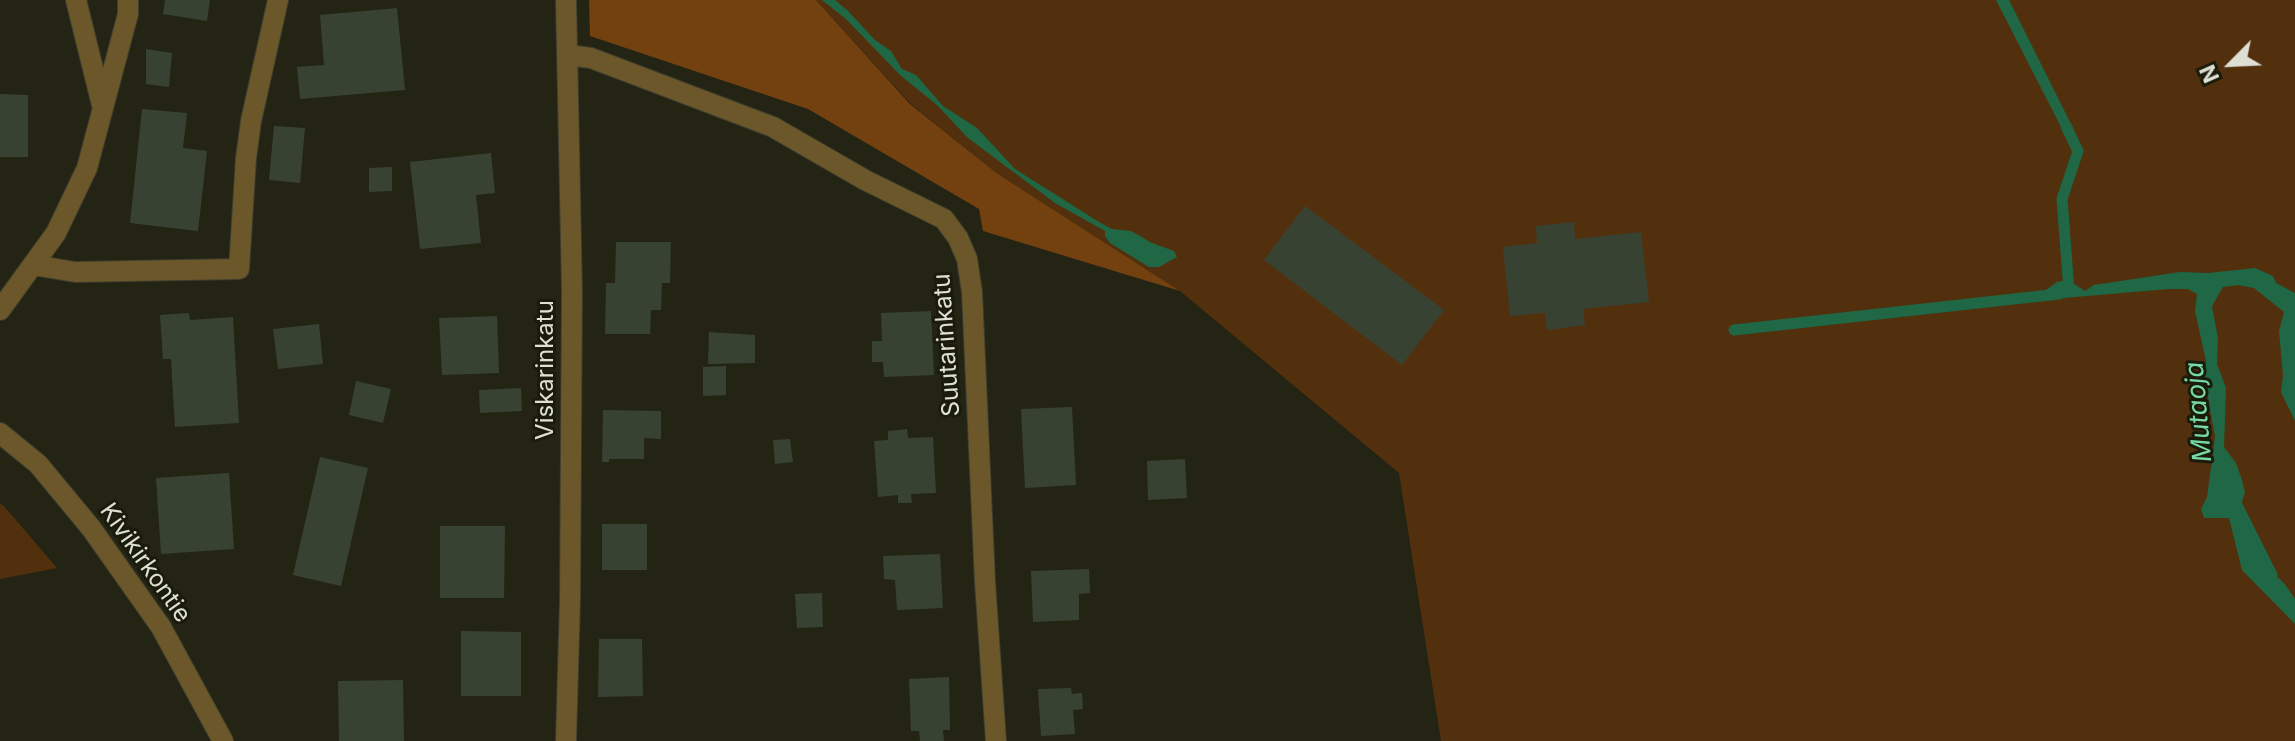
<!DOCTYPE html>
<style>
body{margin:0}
#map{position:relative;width:2295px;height:741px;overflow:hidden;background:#242414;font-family:Inter,sans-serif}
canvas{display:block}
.north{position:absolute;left:2191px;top:24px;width:80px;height:80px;-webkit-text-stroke:6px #1a1b0b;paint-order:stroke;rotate:246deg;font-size:22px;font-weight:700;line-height:32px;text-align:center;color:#dfe0d5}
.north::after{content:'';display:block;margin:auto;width:28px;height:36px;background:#dfe0d5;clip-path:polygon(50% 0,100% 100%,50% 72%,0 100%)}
</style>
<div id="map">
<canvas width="2295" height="741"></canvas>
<div class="north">N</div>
</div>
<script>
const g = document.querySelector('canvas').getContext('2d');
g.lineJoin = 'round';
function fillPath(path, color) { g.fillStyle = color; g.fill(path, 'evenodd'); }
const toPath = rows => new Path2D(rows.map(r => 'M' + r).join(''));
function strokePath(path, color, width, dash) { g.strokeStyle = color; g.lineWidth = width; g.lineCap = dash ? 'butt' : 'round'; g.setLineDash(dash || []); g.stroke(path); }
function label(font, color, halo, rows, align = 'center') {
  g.font = font + ' Inter,sans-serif'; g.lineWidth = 6; g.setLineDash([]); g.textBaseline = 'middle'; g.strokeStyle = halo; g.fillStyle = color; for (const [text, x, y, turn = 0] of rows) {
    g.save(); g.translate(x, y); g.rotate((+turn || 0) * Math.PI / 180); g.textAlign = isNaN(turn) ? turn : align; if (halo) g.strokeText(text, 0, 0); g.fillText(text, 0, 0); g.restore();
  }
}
fillPath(toPath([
 [816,0,2295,0,2295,741,1441,741,1399,473,1180,291,998,174,911,104],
 [0,504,3,505,57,568,0,579]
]), '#52300d');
fillPath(toPath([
 [589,0,816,0,910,104,998,174,1180,291,983,231,979,209,808,109,590,36]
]), '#72410f');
fillPath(toPath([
 [822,0,835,0,848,11,875,40,891,51,902,69,916,75,943,106,977,128,1015,169,1099,222,1112,229,1131,231,1152,243,1174,251,1177,257,1159,267,1149,267,1110,243,1105,236,1105,231,1055,203,968,138,937,105,900,75,846,19],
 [1996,0,2009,0,2074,130,2072,139,2061,127],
 [2255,268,2273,276,2276,283,2295,293,2295,421,2281,392,2283,375,2279,331,2284,312,2254,288,2238,285,2223,287,2212,306,2218,338,2217,364,2226,388,2224,447,2236,463,2242,480,2245,493,2239,510,2265,566,2284,583,2295,599,2295,624,2242,570,2229,518,2204,518,2201,509,2207,497,2215,437,2204,375,2206,361,2195,311,2197,294,2188,289,2169,289,2052,299,2043,292,2057,282,2068,280,2085,291,2094,285,2180,272,2208,273]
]), '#1f6745');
strokePath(toPath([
 [2066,126,2078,151,2062,199,2069,291],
 [1734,330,2059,294],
 [2235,501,2272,575]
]), '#1f6745', 11);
fillPath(toPath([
 [165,0,210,0,207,21,163,14],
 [397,8,405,90,300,99,297,67,324,65,320,15],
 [146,49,172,53,169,87,146,84],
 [0,94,28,95,28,157,0,157],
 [142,109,187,113,183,148,207,151,198,231,130,223],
 [274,126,305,128,300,183,269,180],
 [491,153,495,193,476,195,481,243,420,249,410,162],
 [392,167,392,191,369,192,369,168],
 [1305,206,1444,310,1402,365,1264,260],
 [1574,222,1575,239,1641,232,1649,302,1583,309,1585,325,1547,330,1545,313,1510,316,1503,247,1537,243,1536,226],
 [616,242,671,242,670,283,662,283,661,310,651,310,650,334,605,334,606,283,615,283],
 [931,311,934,375,884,377,883,362,872,362,872,341,882,341,881,313],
 [189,313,190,320,233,317,239,423,175,427,171,359,163,359,160,315],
 [497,316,499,373,442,375,439,318],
 [319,324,323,364,278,369,273,329],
 [709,332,755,335,755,363,708,364],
 [726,366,726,395,703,396,703,367],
 [356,381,391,389,383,423,349,415],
 [521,388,522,411,480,413,479,390],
 [1072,407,1076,485,1025,488,1021,409],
 [603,410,661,411,661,439,644,438,644,459,609,459,609,462,602,462],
 [907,429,908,438,933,437,936,493,911,494,912,503,898,503,898,495,878,497,874,441,888,440,888,431],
 [790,439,793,462,775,464,773,440],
 [320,457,368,468,341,586,293,575],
 [1185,459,1187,498,1148,500,1147,461],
 [229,473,234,549,161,554,156,478],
 [602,524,647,524,647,570,602,570],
 [440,526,505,526,504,598,440,598],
 [940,554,943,608,897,610,895,580,884,579,883,556],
 [1089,569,1090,593,1079,594,1079,620,1033,622,1031,571],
 [822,593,823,627,797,628,795,594],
 [461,631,521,632,521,696,461,696],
 [599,639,642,639,643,696,598,697],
 [949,677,950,730,943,730,944,741,920,741,919,731,911,731,909,679],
 [403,680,404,741,339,741,338,681],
 [1071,688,1072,694,1082,693,1083,709,1073,710,1075,734,1041,736,1038,689]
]), '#384233');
const street = toPath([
 [76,0,102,105],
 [566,0,572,290,570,600,566,741],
 [568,55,591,58,773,127,865,180,944,219,958,238,967,259,972,292,985,582,996,741],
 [33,265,75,272,239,269,246,158,251,121,278,0],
 [0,310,56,233,87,168,128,14,128,0],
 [0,433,38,464,91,528,161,627,223,741]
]);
strokePath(street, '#3e3e2f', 22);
strokePath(street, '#6b572a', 20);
label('24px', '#dfe0d5', '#1a1b0b', [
 ["Suutarinkatu",947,345,-94],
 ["Viskarinkatu",546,370,-90],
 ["Kivikirkontie",145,563,55]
]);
label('italic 26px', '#77d9a5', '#1a1b0b', [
 ["Mutaoja",2199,412,-95]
]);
</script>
